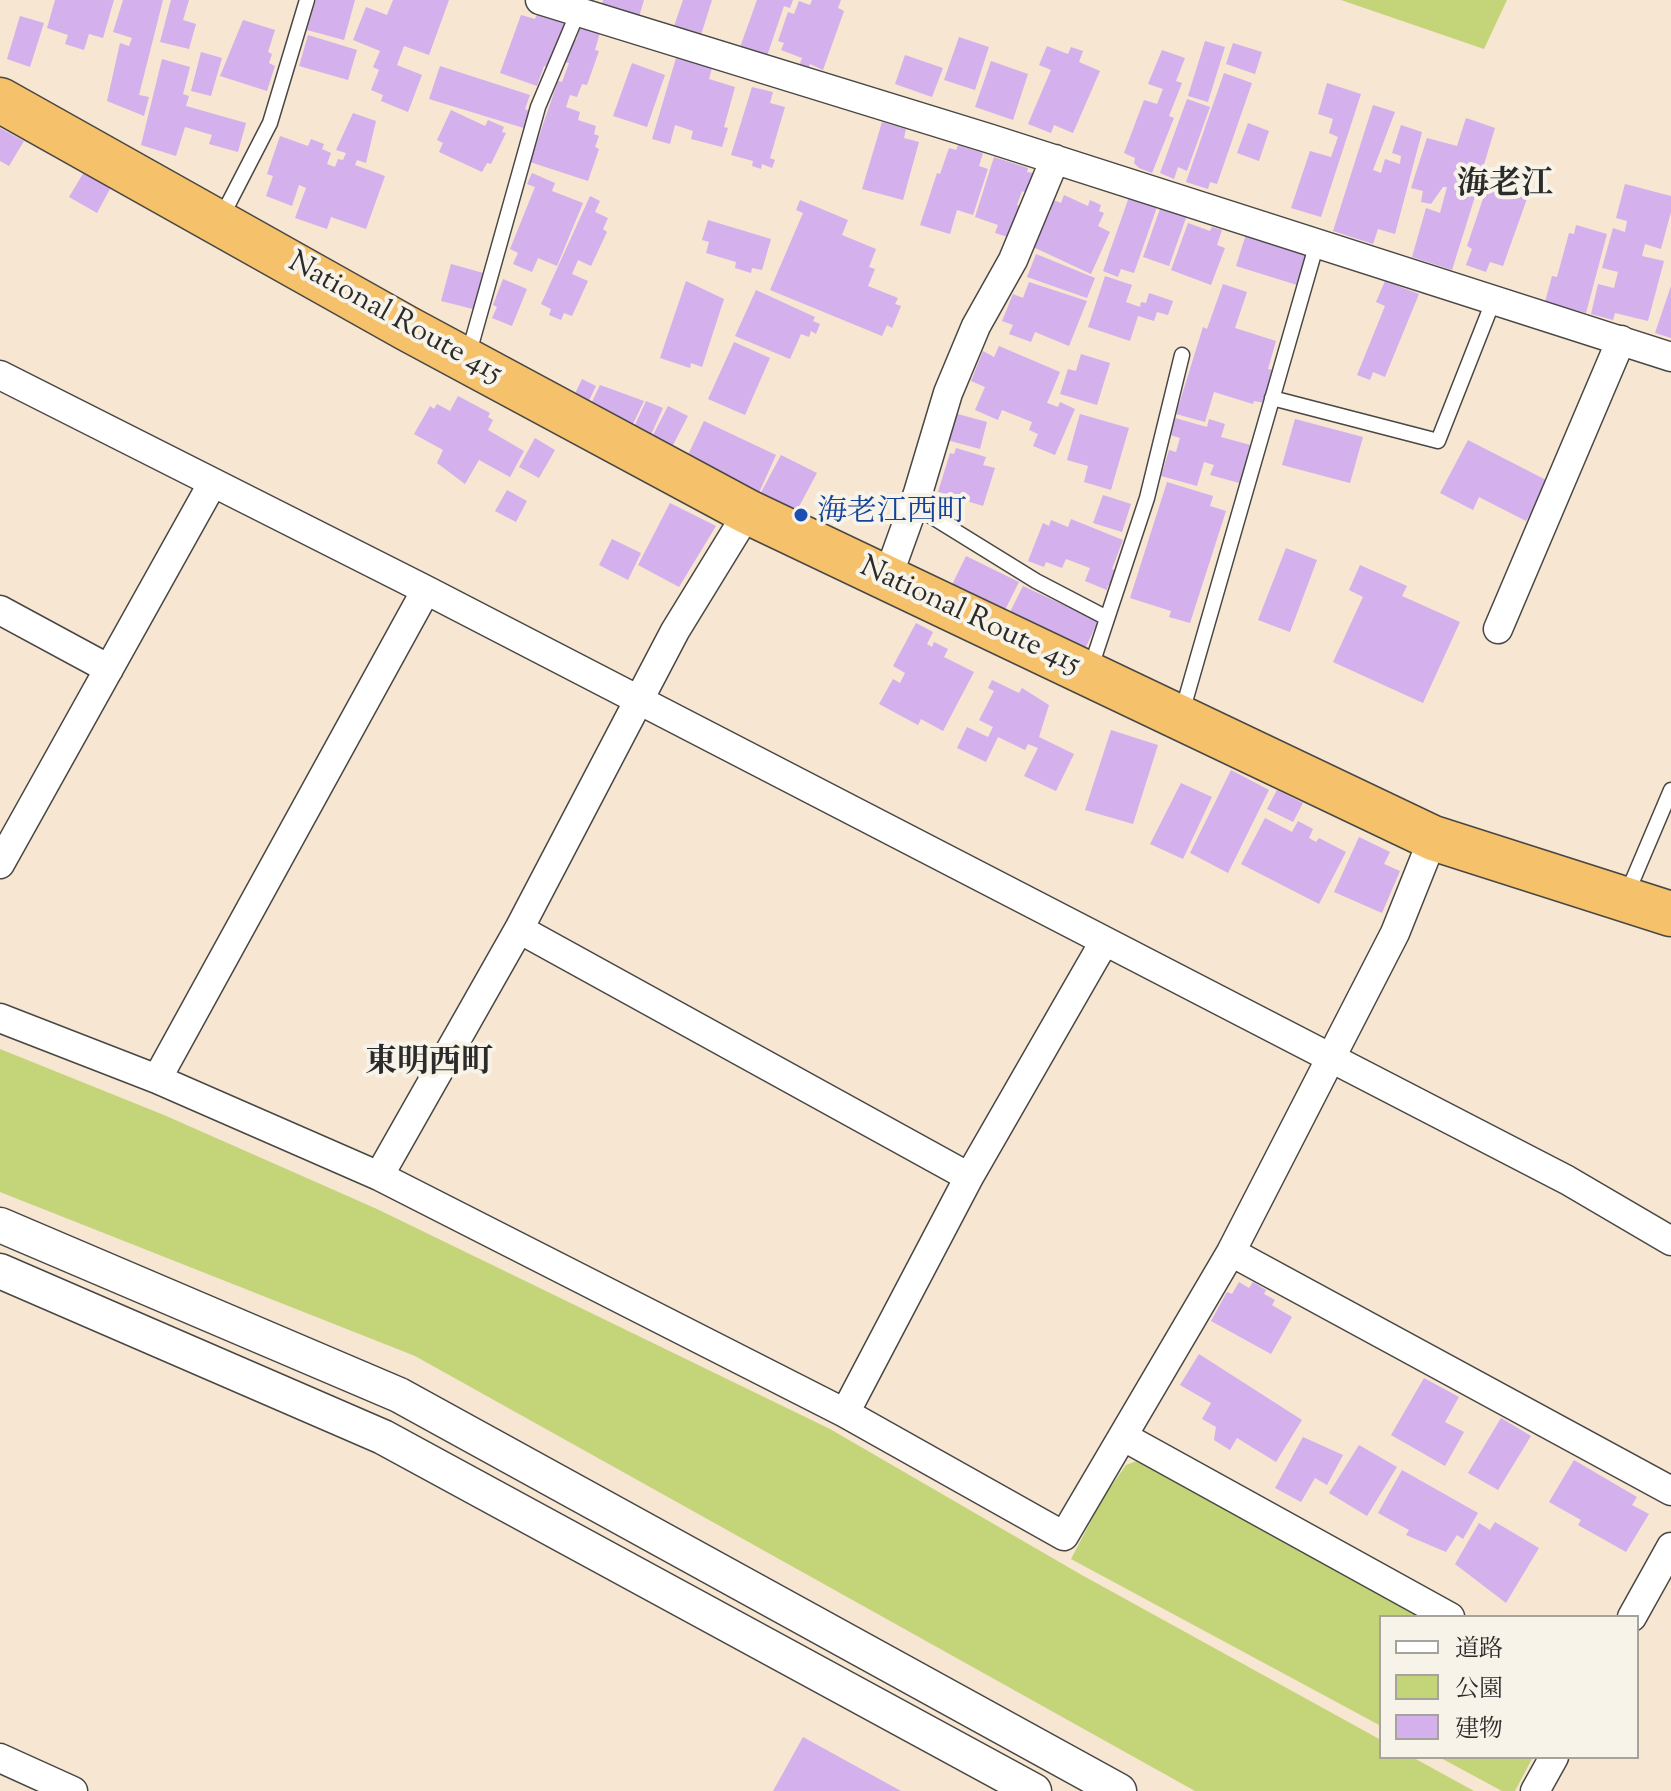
<!DOCTYPE html>
<meta charset="utf-8">
<style>
body{margin:0}
#map{position:relative;width:1671px;height:1791px;overflow:hidden;background:#f6e6d2;font-family:"Sorts Mill Goudy","Noto Serif JP",serif}
canvas{display:block}
.legend{position:absolute;left:1379px;top:1615px;width:260px;height:144px;box-sizing:border-box;background:#f7f3e8;border:2px solid #a5a39c;margin:0;padding:10px 14px;list-style:none;font-size:24px;color:#2b2b2b}
.legend li{display:flex;align-items:center;gap:16px;height:40px}
.legend b{width:40px;border:2px solid #a5a39c}
</style>
<div id="map">
<canvas width="1671" height="1791"></canvas>
<ul class="legend">
<li><b style="height:10px;background:#fff"></b>道路</li>
<li><b style="height:22px;background:#c3d578"></b>公園</li>
<li><b style="height:22px;background:#d4b0ed"></b>建物</li>
</ul>
</div>
<script>
const g = document.querySelector('canvas').getContext('2d');
g.lineJoin = 'round';
function fillPath(path, color) { g.fillStyle = color; g.fill(path, 'evenodd'); }
const toPath = rows => new Path2D(rows.map(r => 'M' + r).join(''));
function strokePath(path, color, width, dash) { g.strokeStyle = color; g.lineWidth = width; g.lineCap = dash ? 'butt' : 'round'; g.setLineDash(dash || []); g.stroke(path); }
function label(font, color, halo, rows, align = 'center') {
  g.font = font + ' "Sorts Mill Goudy","Noto Serif JP",serif'; g.lineWidth = 8; g.setLineDash([]); g.textBaseline = 'middle'; g.strokeStyle = halo; g.fillStyle = color; for (const [text, x, y, turn = 0] of rows) {
    g.save(); g.translate(x, y); g.rotate((+turn || 0) * Math.PI / 180); g.textAlign = isNaN(turn) ? turn : align; if (halo) g.strokeText(text, 0, 0); g.fillText(text, 0, 0); g.restore();
  }
}
fillPath(toPath([
 [1341,0,1507,0,1484,49],
 [0,1049,164,1115,377,1209,830,1429,1080,1574,1381,1740,1381,1757,1412,1757,1474,1791,1195,1791,415,1356,0,1192],
 [1142,1459,1422,1617,1381,1617,1381,1726,1071,1559,1103,1498,1126,1465],
 [1439,1757,1533,1757,1515,1791,1502,1791]
]), '#c3d578');
fillPath(toPath([
 [55,0,114,0,103,38,89,34,84,50,65,44,68,35,47,28],
 [123,0,163,0,139,95,149,97,144,116,107,101,120,43,129,46,132,38,113,32],
 [171,0,189,0,183,20,196,24,189,49,160,42],
 [316,0,355,0,344,40,307,30],
 [393,0,449,0,429,55,404,46,397,65,422,75,408,112,381,101,383,95,371,90,379,70,373,67,380,51,353,40,366,7,387,15],
 [603,0,644,0,639,17,602,4],
 [683,0,712,0,701,35,674,26],
 [757,0,793,0,790,8,784,6,766,59,739,50],
 [812,0,841,0,838,8,844,11,823,70,810,64,808,70,799,66,802,58,781,50,784,43,778,41,788,12,794,14,799,1,810,5],
 [537,14,566,24,550,68,544,66,537,86,500,73,521,15,535,19],
 [20,16,44,23,30,67,7,59],
 [243,20,275,30,268,52,272,54,269,63,275,66,267,91,220,76],
 [581,26,600,32,595,50,599,51,587,85,582,84,577,97,570,95,566,107,580,112,578,120,596,126,594,134,599,136,595,147,599,149,588,181,530,162,558,81,562,82,569,63,564,62,572,39,576,40],
 [308,35,357,50,348,80,299,66],
 [959,37,989,47,975,90,944,80],
 [1205,41,1225,47,1208,102,1188,96],
 [1233,43,1262,52,1255,74,1226,64],
 [1047,46,1068,54,1071,47,1083,51,1079,62,1100,71,1073,133,1054,125,1051,133,1028,124,1051,70,1039,65],
 [1162,50,1185,58,1176,81,1182,83,1169,116,1174,118,1152,173,1139,168,1134,163,1135,158,1124,153,1144,100,1157,104,1163,89,1148,84],
 [201,52,222,58,211,96,191,91],
 [905,55,943,68,932,97,895,84],
 [676,58,712,68,709,79,735,87,724,127,728,128,722,147,691,139,693,131,675,125,670,144,652,139],
 [162,59,190,67,183,94,189,96,186,106,246,123,238,152,209,144,212,135,185,127,176,156,141,145],
 [991,61,1028,74,1013,120,975,107],
 [632,63,665,75,647,127,613,116],
 [440,66,530,95,525,109,532,112,527,129,429,99],
 [1224,73,1252,83,1217,184,1210,182,1208,189,1186,182],
 [1327,83,1361,94,1321,217,1291,208,1310,151,1331,157,1338,137,1329,133,1333,119,1318,114],
 [752,87,773,92,770,103,785,107,770,158,775,160,772,168,762,164,761,169,752,166,753,161,731,155],
 [1187,99,1210,107,1187,171,1178,167,1174,179,1160,173],
 [1373,105,1395,112,1373,170,1381,173,1385,159,1400,164,1401,156,1392,153,1401,125,1422,132,1395,234,1378,229,1373,244,1333,231],
 [451,110,485,126,488,120,504,127,502,132,506,133,491,164,487,163,482,172,439,152,443,143,437,140],
 [353,113,376,121,366,163,357,160,355,165,385,176,366,229,331,217,327,229,295,218,306,188,299,185,292,206,266,196,273,176,267,174,280,136,308,146,311,139,324,144,322,149,331,153,327,164,335,167,338,159,343,160,346,153,336,150],
 [1466,118,1495,128,1482,171,1472,168,1466,184,1478,187,1452,270,1412,257,1426,208,1440,213,1447,187,1443,187,1431,204,1421,202,1423,191,1411,188,1427,138,1457,146],
 [882,122,906,129,904,138,919,142,903,200,862,189],
 [1248,123,1269,131,1259,161,1237,153],
 [0,128,24,141,9,166,0,161],
 [958,145,983,153,979,166,988,169,973,215,957,210,950,234,920,225,937,173,940,174,949,148,956,150],
 [994,157,1028,168,1027,172,1033,173,1027,193,1022,191,1017,205,1022,207,1015,229,1011,228,1008,237,995,233,998,225,975,217],
 [1505,169,1534,179,1503,266,1490,262,1486,272,1466,265,1472,249,1467,246,1487,187,1498,191],
 [84,172,111,187,97,213,69,197],
 [532,173,555,183,552,191,583,203,557,266,538,258,532,272,513,264,518,253,510,249,535,187,527,184],
 [1625,184,1671,196,1671,212,1661,249,1645,244,1642,256,1664,261,1648,321,1615,313,1613,320,1591,314,1598,284,1614,288,1618,272,1602,268,1613,228,1625,232,1627,221,1616,218],
 [1064,195,1088,206,1090,200,1101,205,1099,211,1104,213,1098,226,1110,232,1091,274,1033,247,1051,210,1047,208,1051,199,1061,203],
 [590,196,600,201,595,212,608,218,603,229,607,232,591,266,578,260,572,274,588,281,572,316,564,313,561,320,549,315,551,309,541,304],
 [1129,197,1157,207,1134,273,1121,269,1118,277,1103,271],
 [800,200,848,220,842,235,876,249,869,267,875,269,868,286,898,298,895,304,901,306,892,328,887,325,882,336,770,290,803,213,796,210],
 [1161,206,1187,215,1169,266,1143,257],
 [708,220,771,239,762,270,752,268,751,273,735,268,736,262,706,253,709,242,702,240],
 [1188,223,1210,231,1212,227,1222,230,1217,245,1225,248,1211,285,1171,270],
 [1576,225,1607,234,1586,313,1545,302,1552,276,1557,277,1569,233,1574,234],
 [1246,234,1307,252,1297,285,1236,266],
 [1036,254,1095,278,1087,298,1027,277],
 [451,264,487,274,477,310,441,301],
 [1105,276,1132,285,1126,302,1140,307,1141,302,1146,303,1149,293,1173,301,1168,315,1157,312,1154,321,1138,316,1130,341,1088,327],
 [503,279,527,289,512,326,492,318,497,307,493,305],
 [686,281,724,299,702,367,691,363,690,368,660,358],
 [1385,281,1419,294,1385,377,1373,372,1370,380,1357,375,1385,306,1376,302],
 [1029,282,1087,301,1069,346,1035,332,1031,342,1009,334,1013,325,1002,321,1013,294,1023,298],
 [1223,284,1247,292,1235,328,1276,341,1268,369,1275,370,1265,403,1254,401,1253,404,1214,392,1205,422,1176,414,1203,327,1207,329],
 [1671,286,1671,338,1655,333],
 [756,290,815,317,813,321,820,324,816,334,811,331,809,337,801,334,790,359,735,336],
 [734,342,770,358,745,415,708,399],
 [999,346,1060,372,1047,403,1058,407,1060,402,1075,409,1055,455,1033,446,1038,434,1029,430,1032,422,1002,410,998,420,975,410,985,387,971,381,983,351,994,357],
 [1081,354,1110,363,1097,405,1060,394,1068,369,1076,371],
 [582,379,596,386,587,405,573,398],
 [600,385,644,401,632,426,590,406],
 [458,396,490,413,488,417,493,420,488,430,524,451,510,477,479,460,465,484,437,463,443,450,414,434,430,406,434,409,437,404,450,411],
 [646,401,663,408,651,435,634,427],
 [668,406,688,416,672,447,652,437],
 [954,413,987,422,980,449,947,440],
 [1080,414,1129,428,1111,490,1084,482,1088,466,1067,460],
 [1175,418,1207,427,1209,419,1225,424,1221,437,1254,446,1243,484,1210,475,1214,465,1204,462,1197,486,1161,476,1169,450,1176,452,1180,438,1170,435],
 [1295,419,1363,437,1350,483,1282,465],
 [704,421,776,455,758,495,687,457],
 [535,438,555,450,539,478,519,467],
 [1468,440,1550,482,1526,521,1479,497,1473,510,1440,493],
 [956,448,986,457,983,465,995,468,983,506,938,492,950,453,954,454],
 [781,455,817,473,795,514,759,496],
 [1167,482,1213,496,1210,506,1226,511,1190,623,1169,617,1171,611,1130,598],
 [507,490,527,501,516,522,495,511],
 [1103,495,1131,504,1122,532,1093,523],
 [670,503,716,526,679,587,638,565],
 [1071,519,1123,540,1112,569,1118,571,1113,586,1108,585,1107,590,1085,581,1090,568,1066,559,1062,568,1046,562,1044,567,1028,561,1043,523,1049,526,1051,520,1068,527],
 [612,539,641,553,628,580,599,565],
 [1286,548,1317,560,1290,632,1258,620],
 [966,556,1019,582,1003,614,950,589],
 [1360,565,1407,586,1402,596,1460,622,1423,703,1333,662,1363,597,1349,590],
 [1023,586,1098,621,1086,647,1010,612],
 [916,623,933,632,927,644,932,647,934,642,948,649,944,657,974,672,943,731,921,719,918,725,879,704,893,679,900,683,905,673,893,666],
 [992,680,1019,693,1022,688,1049,705,1039,737,1074,754,1056,791,1024,776,1038,748,1028,744,1025,750,998,737,986,762,957,748,967,727,988,737,993,727,979,720,994,691,988,688],
 [1111,730,1158,745,1133,824,1085,810],
 [1231,770,1269,790,1228,873,1190,853],
 [1181,783,1212,797,1183,859,1150,844],
 [1277,790,1303,803,1293,822,1267,809],
 [1265,818,1292,832,1298,821,1313,829,1309,838,1316,842,1319,838,1346,852,1319,904,1241,864],
 [1359,837,1390,852,1384,864,1400,871,1382,913,1334,892],
 [1239,1282,1249,1288,1253,1282,1266,1290,1264,1294,1275,1300,1272,1305,1292,1317,1271,1354,1211,1321,1227,1292,1232,1294],
 [1199,1354,1302,1420,1276,1462,1237,1438,1230,1450,1214,1440,1216,1427,1202,1419,1211,1403,1180,1385],
 [1424,1378,1459,1397,1445,1422,1464,1432,1445,1466,1391,1435],
 [1501,1418,1531,1436,1498,1490,1468,1473],
 [1303,1437,1343,1455,1327,1485,1315,1478,1301,1502,1275,1488],
 [1359,1445,1397,1467,1367,1516,1329,1493],
 [1574,1460,1637,1497,1632,1505,1649,1514,1626,1552,1578,1525,1581,1520,1549,1502],
 [1402,1470,1478,1513,1463,1539,1457,1535,1446,1552,1406,1535,1409,1530,1378,1513],
 [1495,1522,1539,1548,1506,1603,1455,1564,1479,1523,1490,1530],
 [803,1737,901,1791,773,1791]
]), '#d4b0ed');
const service = toPath([
 [221,218,270,123,307,0],
 [468,356,538,107,578,12],
 [1272,398,1438,441,1494,299],
 [913,505,1036,581,1107,618],
 [1090,670,1147,498,1182,355],
 [1182,712,1317,243],
 [1626,896,1671,790]
]);
const minor = toPath([
 [540,0,991,139,1671,357],
 [0,375,426,590,1567,1180,1671,1241],
 [887,579,918,493,948,393,976,326,1013,260,1055,159],
 [0,610,109,669],
 [1498,629,1621,340],
 [0,864,212,484],
 [519,929,969,1177],
 [0,1018,157,1079,379,1176,845,1413,1064,1536,1231,1252,1395,933,1433,838],
 [157,1079,426,590],
 [379,1176,519,929,675,631,748,512],
 [1231,1252,1671,1491],
 [845,1413,969,1177,1104,942],
 [1124,1437,1450,1617],
 [1632,1617,1671,1547],
 [0,1758,73,1791],
 [1535,1791,1554,1757]
]);
const tertiary = toPath([
 [0,1225,399,1395,1119,1791],
 [0,1271,383,1437,1034,1791]
]);
const trunk = toPath([
 [0,100,408,329,748,512,1433,838,1671,914]
]);
strokePath(service, '#494744', 17);
strokePath(minor, '#494744', 31);
strokePath(tertiary, '#494744', 37);
strokePath(trunk, '#494744', 47);
strokePath(service, '#fff', 14);
strokePath(minor, '#fff', 28);
strokePath(tertiary, '#fff', 34);
strokePath(trunk, '#f5c16b', 44);
for (const [x, y, r, color] of [
 [801,515,8,"#1a4fb4"]
]) { const dot = new Path2D(); dot.arc(x, y, r, 0, 2 * Math.PI); g.fillStyle = color; g.fill(dot); strokePath(dot, '#f7f3e8', 3); }
label('30px', '#2b2b2b', '#f7f3e8', [
 ["National Route 415",394,320,29],
 ["National Route 415",969,618,25]
]);
label('30px', '#164399', '#f7f3e8', [
 ["海老江西町",817,515]
], 'left');
label('bold 32px', '#2b2b2b', '#f7f3e8', [
 ["海老江",1505,188],
 ["東明西町",429,1066]
]);
</script>
